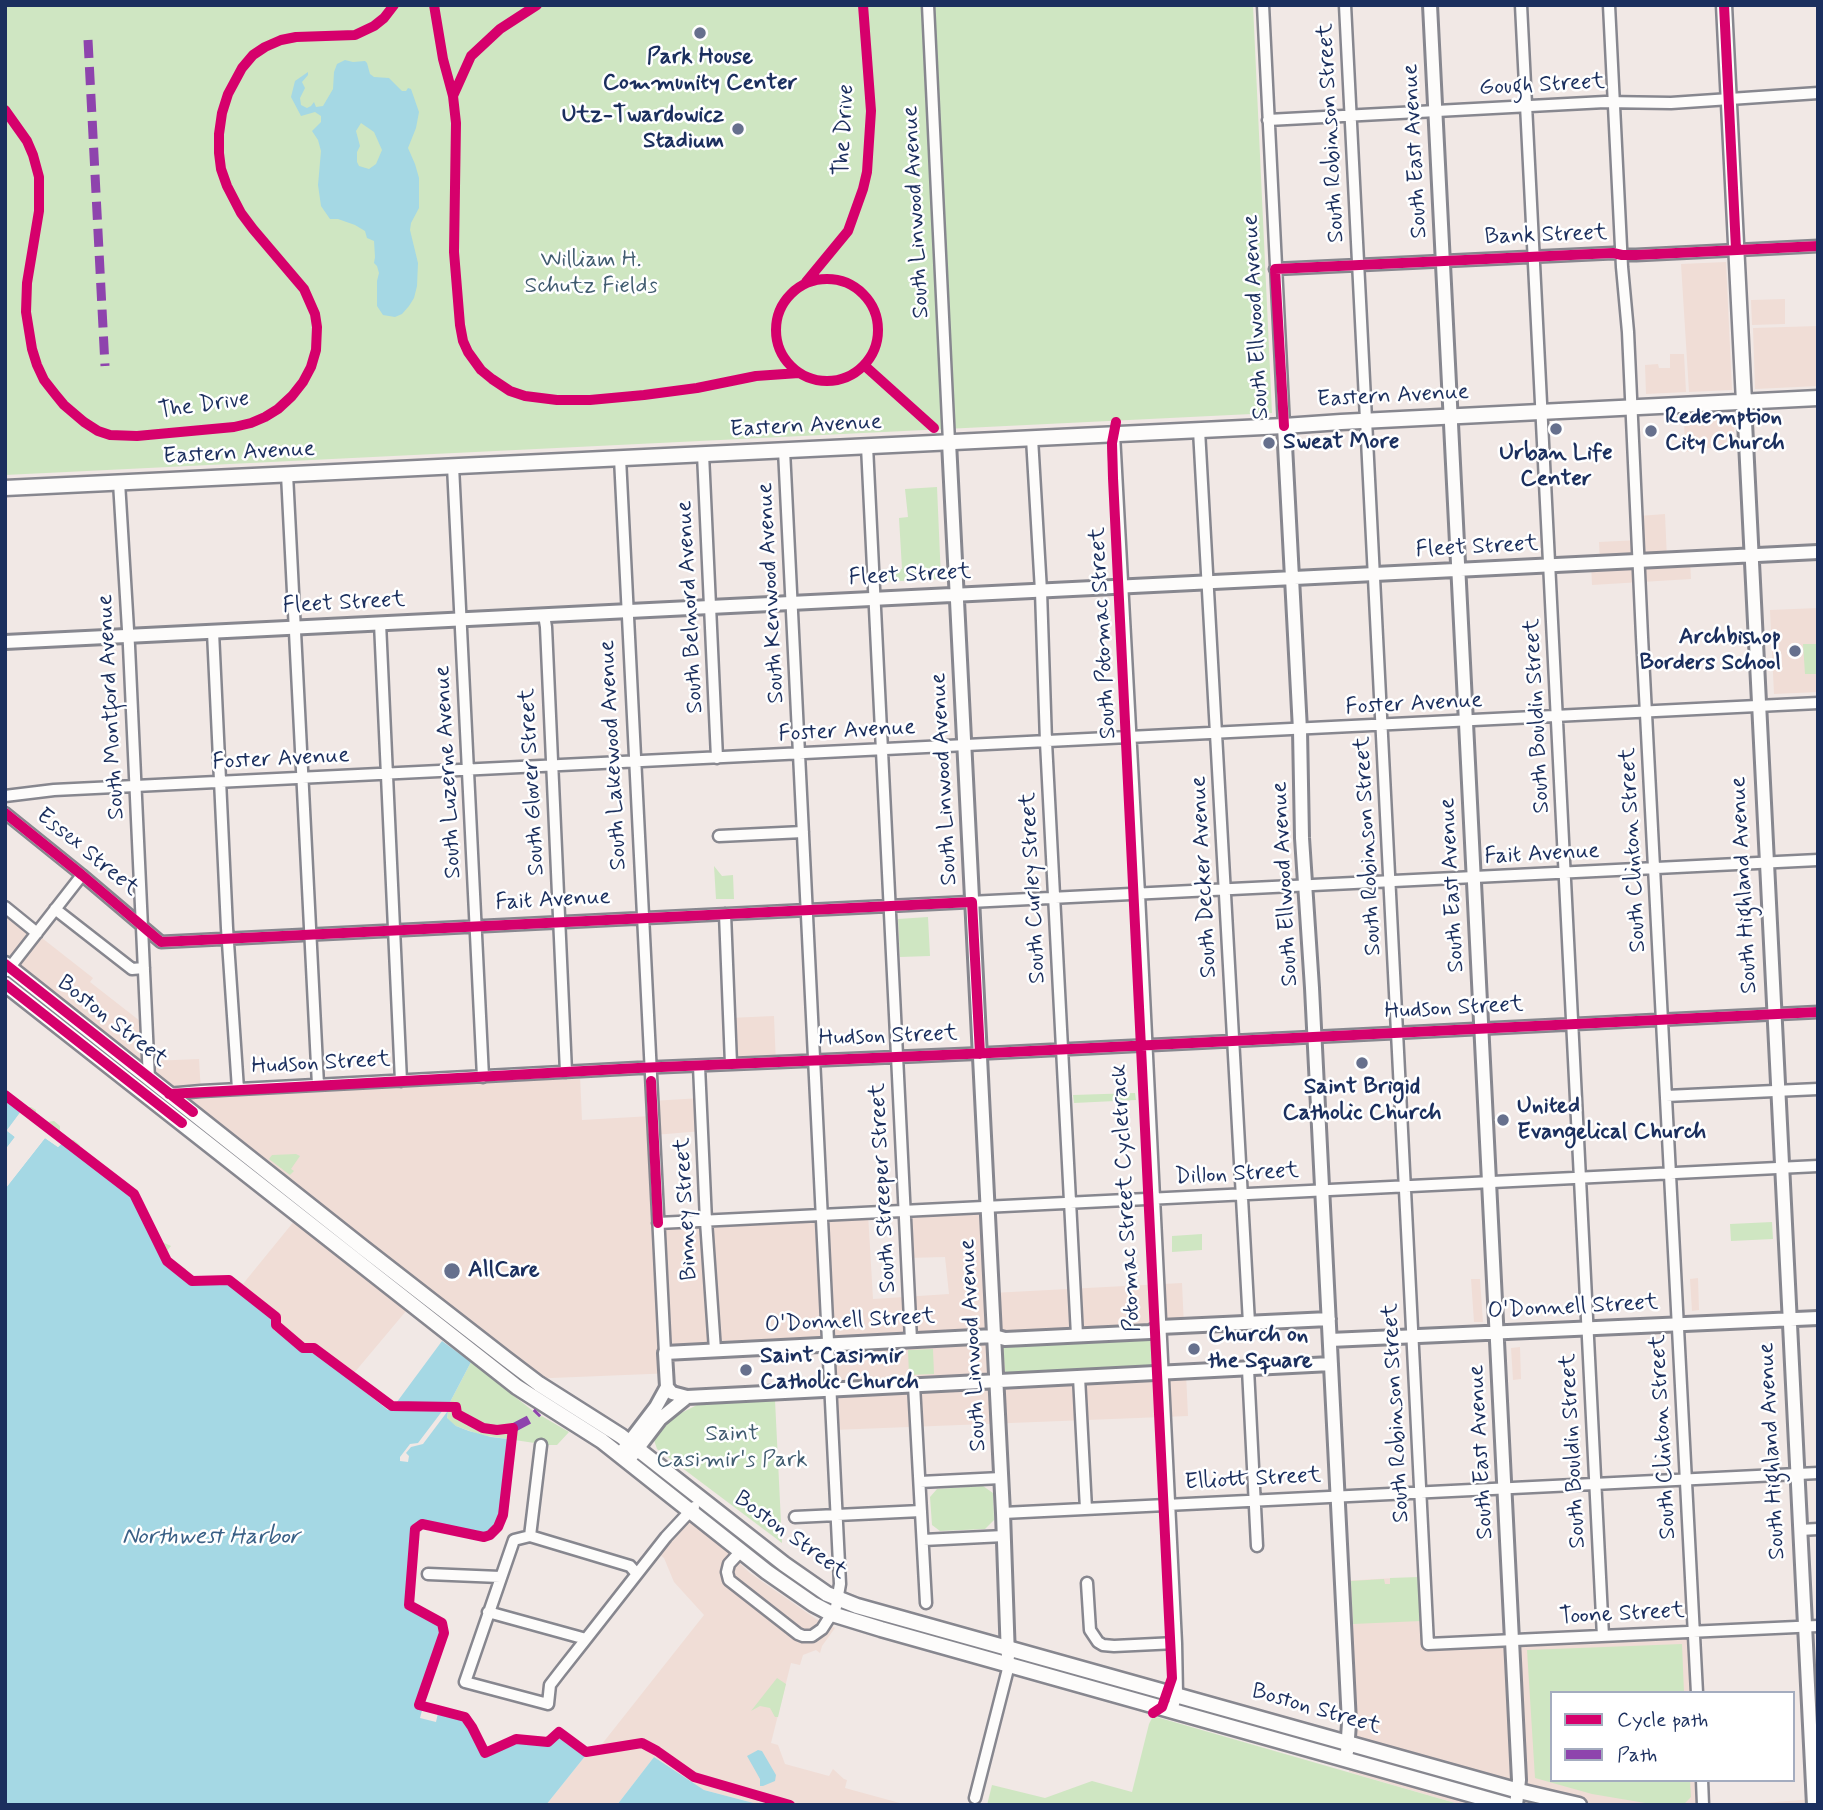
<!DOCTYPE html>
<style>
body{margin:0}
#map{position:relative;width:1823px;height:1810px;overflow:hidden;background:#f1e8e5;font-family:Mynerve,sans-serif}
canvas{display:block}
.frame{position:absolute;inset:0;border:7px solid #1b2f5e;pointer-events:none}
.legend{position:absolute;left:1550px;top:1691px;width:245px;height:91px;box-sizing:border-box;background:#fff;border:2px solid #a4acbf;margin:0;padding:9px 12px;list-style:none;font-size:21px;color:#1b2f5e}
.legend li{display:flex;align-items:center;gap:14px;height:35px}
.legend b{width:35px;border:2px solid #a4acbf}
</style>
<div id="map">
<canvas width="1823" height="1810"></canvas>
<div class="frame"></div>
<ul class="legend">
<li><b style="height:9px;background:#d6006c"></b>Cycle path</li>
<li><b style="height:9px;background:#8e44ad"></b>Path</li>
</ul>
</div>
<script>
const g = document.querySelector('canvas').getContext('2d');
g.lineJoin = 'round';
function fillPath(path, color) { g.fillStyle = color; g.fill(path, 'evenodd'); }
const toPath = rows => new Path2D(rows.map(r => 'M' + r).join(''));
function strokePath(path, color, width, dash) { g.strokeStyle = color; g.lineWidth = width; g.lineCap = dash ? 'butt' : 'round'; g.setLineDash(dash || []); g.stroke(path); }
function label(font, color, halo, rows, align = 'center') {
  g.font = font + ' Mynerve,sans-serif'; g.lineWidth = 5; g.setLineDash([]); g.textBaseline = 'middle'; g.strokeStyle = halo; g.fillStyle = color; for (const [text, x, y, turn = 0] of rows) {
    g.save(); g.translate(x, y); g.rotate((+turn || 0) * Math.PI / 180); g.textAlign = isNaN(turn) ? turn : align; if (halo) g.strokeText(text, 0, 0); g.fillText(text, 0, 0); g.restore();
  }
}
fillPath(toPath([
 [1726,262,1732,390,1689,392,1681,264],
 [1785,299,1785,324,1752,325,1751,300],
 [1818,326,1818,386,1755,389,1753,328],
 [1670,354,1684,354,1686,392,1646,394,1645,365,1658,364,1659,368,1670,368],
 [1734,417,1734,447,1692,449,1692,451,1685,452,1684,419],
 [1665,514,1667,559,1690,559,1691,579,1592,585,1591,563,1600,562,1599,542,1639,540,1639,516],
 [1818,608,1818,692,1774,694,1770,610],
 [5,909,93,978,90,982,140,1021,151,1047,151,1061,199,1059,201,1093,580,1074,582,1120,652,1116,652,1101,701,1098,703,1131,654,1135,658,1224,868,1213,873,1299,949,1294,945,1257,907,1258,905,1210,988,1207,992,1293,1182,1283,1184,1327,1162,1329,1163,1374,1186,1373,1188,1416,833,1430,830,1350,681,1358,674,1362,674,1373,527,1379,452,1326,417,1298,349,1379,314,1352,305,1353,274,1330,273,1319,238,1290,304,1209,5,971],
 [774,1016,776,1065,732,1069,729,1018],
 [1698,1278,1699,1310,1692,1311,1690,1279],
 [1471,1279,1480,1279,1483,1322,1474,1322],
 [1520,1347,1521,1379,1513,1380,1511,1348],
 [689,1519,727,1551,750,1573,816,1619,835,1628,822,1646,820,1653,816,1650,803,1655,800,1665,791,1663,771,1743,778,1745,785,1764,829,1776,833,1769,844,1779,847,1780,845,1788,907,1805,761,1805,704,1790,654,1757,617,1805,546,1805,586,1755,602,1744,704,1615,674,1582,664,1558,660,1555],
 [1395,1578,1423,1578,1426,1640,1695,1630,1698,1693,1552,1693,1552,1780,1703,1780,1704,1805,1462,1805,1349,1772,1341,1581],
 [1818,1660,1818,1805,1737,1805,1814,1799,1807,1661]
]), '#f0ddd6');
fillPath(toPath([
 [5,5,1253,5,1272,413,5,475],
 [937,487,941,579,882,582,881,570,902,569,899,518,908,517,905,489],
 [1803,644,1818,644,1818,674,1805,674],
 [714,866,722,876,733,875,734,899,716,899],
 [928,917,930,956,900,957,898,919],
 [5,1089,28,1107,31,1107,36,1110,36,1113,47,1122,54,1121,60,1126,60,1132,70,1140,74,1140,80,1145,80,1148,135,1192,150,1217,160,1241,171,1246,166,1252,168,1257,186,1269,186,1272,192,1277,230,1276,243,1284,238,1290,227,1282,190,1283,164,1262,132,1196,5,1096],
 [1135,1093,1136,1100,1074,1103,1073,1095],
 [296,1154,300,1156,291,1169,294,1171,290,1175,269,1159,272,1155],
 [1772,1222,1773,1239,1731,1241,1730,1224],
 [1202,1234,1202,1250,1172,1252,1172,1236],
 [1152,1336,1153,1366,1151,1367,1007,1374,1005,1371,1003,1346,1006,1341],
 [933,1349,934,1374,909,1375,908,1350],
 [471,1362,533,1411,569,1432,557,1445,548,1445,481,1435,456,1426,447,1419,449,1404],
 [775,1400,782,1543,657,1449,654,1440,673,1417,699,1404],
 [983,1486,993,1493,994,1520,985,1529,940,1531,932,1525,930,1497,937,1489],
 [1419,1577,1421,1621,1353,1624,1351,1581,1384,1579,1385,1584,1390,1584,1390,1578],
 [1682,1644,1684,1693,1552,1693,1552,1780,1690,1780,1691,1797,1684,1804,1657,1805,1592,1794,1535,1778,1527,1650],
 [777,1678,786,1684,778,1717,775,1717,770,1708,760,1706,751,1711],
 [1153,1716,1285,1754,1462,1805,987,1805,992,1785,1045,1798,1092,1781,1132,1792,1149,1724]
]), '#cfe6c2');
fillPath(toPath([
 [345,60,353,62,365,61,367,63,370,74,374,77,389,78,402,91,406,91,408,88,411,89,419,112,416,128,408,148,415,164,419,178,419,208,411,223,410,230,418,263,417,286,414,298,409,306,402,314,395,317,383,315,377,306,377,281,379,273,377,266,374,263,375,257,374,241,367,238,365,231,355,225,338,219,330,219,321,206,318,185,321,151,318,140,312,131,321,122,321,116,315,112,301,116,291,97,295,81,308,72,308,75,302,82,305,88,300,98,301,105,307,108,311,106,314,102,316,107,323,106,333,89,334,72,337,64],
 [361,123,374,132,382,150,376,164,369,169,359,166,357,162,357,152,360,146,356,131],
 [5,1096,22,1110,7,1130,15,1137,5,1150],
 [45,1138,58,1147,63,1142,132,1196,164,1262,190,1282,227,1282,273,1320,274,1330,305,1353,314,1352,388,1410,391,1410,442,1341,471,1362,449,1404,447,1418,456,1426,469,1431,491,1437,508,1439,504,1487,500,1515,496,1527,479,1540,423,1527,418,1530,411,1599,413,1604,445,1621,448,1634,426,1695,420,1718,436,1722,438,1713,460,1719,467,1725,485,1758,517,1742,549,1746,559,1734,586,1755,546,1805,5,1805,5,1189],
 [758,1750,762,1751,776,1775,775,1781,763,1786,760,1786,760,1779,747,1756],
 [654,1757,704,1790,761,1805,617,1805]
]), '#a5d8e4');
fillPath(toPath([
 [22,1110,25,1112,12,1130,18,1135,18,1138,5,1153,5,1150,15,1137,7,1131],
 [43,1135,47,1135,58,1143,60,1139,63,1142,58,1147,45,1138,5,1189,5,1183],
 [448,1409,447,1412,423,1444,411,1447,406,1453,409,1456,408,1462,400,1461,400,1457,410,1444,418,1443,443,1410]
]), '#f1e8e5');
const minor = toPath([
 [928,5,949,442],
 [1263,5,1284,426],
 [1345,5,1428,1644,1818,1626],
 [1521,5,1603,1636],
 [1609,5,1622,267,1628,332,1642,637,1697,1693],
 [1268,120,1605,102,1671,103,1818,93],
 [1275,269,1613,253,1622,255,1636,255,1818,246],
 [1199,430,1249,1323],
 [1114,434,1139,894,1176,1643,1177,1694,1172,1710],
 [1032,438,1041,591,1046,742,1077,1335],
 [867,446,911,1340],
 [703,454,717,758],
 [620,458,665,1353],
 [453,466,483,1077],
 [287,474,318,1085],
 [119,482,129,646,149,1079],
 [544,615,546,627,566,1072],
 [380,623,401,1081],
 [213,632,227,928,238,1089],
 [5,796,54,790,1818,703],
 [5,813,82,875,161,942,1818,860],
 [719,836,803,832],
 [5,907,37,933],
 [55,909,132,969,144,968],
 [725,914,731,1064],
 [7,971,82,875],
 [699,1066,706,1221,715,1350],
 [167,1094,201,1091,638,1068,990,1053,1818,1012],
 [1666,1096,1818,1089],
 [658,1223,1818,1166],
 [1248,1369,1257,1546],
 [1079,1377,1086,1509],
 [914,1385,926,1603],
 [920,1482,1001,1478],
 [1003,1513,1818,1473],
 [795,1517,921,1511],
 [1800,1530,1818,1529],
 [530,1536,541,1445],
 [923,1540,1004,1536],
 [741,1551,729,1564,727,1572,729,1580,798,1634,803,1636,812,1636,822,1629,836,1607,840,1584,784,450],
 [428,1574,500,1577],
 [637,1574,630,1566,530,1536,514,1540,465,1682,548,1704,550,1685,560,1672,586,1639,666,1537,694,1507],
 [1087,1583,1090,1630,1098,1642,1103,1645,1114,1646,1176,1643],
 [488,1612,586,1639],
 [1702,1780,1703,1805],
 [975,1798,1009,1665]
]);
const tertiary = toPath([
 [1430,5,1519,1780,1516,1805],
 [1744,402,1814,1805],
 [1284,426,1300,730,1302,838,1312,988,1346,1663,1349,1723,1347,1752],
 [949,442,1003,1513,1008,1657],
 [5,642,1818,552],
 [1330,1340,1818,1318],
 [667,1387,672,1393,687,1397,1331,1364],
 [624,1449,656,1407,667,1387,665,1353,994,1336,1005,1339,1150,1332,1160,1327,1329,1319],
 [628,1461,660,1419,687,1397]
]);
const primary = toPath([
 [1724,5,1744,402],
 [5,488,1284,426,1341,422,1818,398],
 [5,964,362,1247,506,1359,539,1384,621,1436,784,1564,827,1594,857,1606,1519,1791,1579,1805],
 [5,984,517,1387,602,1441,767,1572,813,1604,832,1614,881,1629,1508,1805]
]);
strokePath(minor, '#87878f', 15);
strokePath(tertiary, '#87878f', 18);
strokePath(primary, '#87878f', 19);
strokePath(minor, '#fdfcfb', 10);
strokePath(tertiary, '#fdfcfb', 12);
strokePath(primary, '#fdfcfb', 14);
strokePath(toPath([
 [88,40,105,366],
 [513,1428,532,1418,538,1412]
]), '#8e44ad', 9, [18, 9]);
strokePath(toPath([
 [434,5,443,59,453,96],
 [537,5,500,29,471,56,453,96,456,123,454,252,460,325,463,341,468,352,481,370,492,379,510,391,525,396,557,400,590,400,644,395,697,388,756,376,799,373],
 [1724,5,1736,249],
 [5,110,27,141,33,155,39,177,39,211,27,283,26,312,32,349,37,365,44,380,55,394,64,405,84,422,98,431,110,435,137,436,234,427,251,423,265,417,278,409,292,396,303,382,311,367,316,350,317,327,315,314,304,289,253,229,241,213,227,186,221,169,219,153,219,134,222,113,228,94,242,68,253,55,265,47,281,40,296,37,355,35,374,26,384,18,394,5],
 '776 330a51 51 0 1 1 102 0a51 51 0 1 1-102 0Z',
 [806,282,848,231,863,189,867,172,871,111,863,5],
 [865,366,934,428],
 [1116,422,1112,443,1113,478,1172,1678,1162,1707,1153,1713],
 [1284,426,1275,269,1613,253,1622,255,1636,255,1818,246],
 [5,813,82,875,161,942,972,902,980,1054],
 [5,964,193,1112],
 [5,984,182,1123],
 [651,1081,658,1223],
 [169,1094,638,1068,990,1053,1818,1012],
 [5,1095,134,1194,167,1261,192,1281,229,1280,276,1317,276,1325,303,1348,314,1348,392,1406,456,1407,457,1414,483,1428,497,1430,513,1428,503,1515,498,1527,490,1535,484,1537,422,1524,415,1529,409,1605,442,1623,444,1633,419,1705,465,1717,472,1727,485,1753,516,1739,548,1742,559,1732,586,1752,642,1743,657,1751,694,1777,790,1805]
]), '#d6006c', 10);
for (const [x, y, r, color] of [
 [700,33,7,"#66708d"],
 [738,129,7,"#66708d"],
 [1556,429,7,"#66708d"],
 [1651,431,7,"#66708d"],
 [1269,443,7,"#66708d"],
 [1795,651,7,"#66708d"],
 [1362,1063,7,"#66708d"],
 [1503,1120,7,"#66708d"],
 [452,1271,9,"#66708d"],
 [1194,1349,7,"#66708d"],
 [746,1370,7,"#66708d"]
]) { const dot = new Path2D(); dot.arc(x, y, r, 0, 2 * Math.PI); g.fillStyle = color; g.fill(dot); strokePath(dot, '#fff', 2.5); }
label('bold 23px', '#1b2f5e', '#fff', [
 ["Park House",700,58,"center"],
 ["Community Center",700,84,"center"],
 ["Utz-Twardowicz",724,116,"right"],
 ["Stadium",724,142,"right"],
 ["Redemption",1665,418],
 ["City Church",1665,444],
 ["Sweat More",1283,443],
 ["Urban Life",1556,454,"center"],
 ["Center",1556,480,"center"],
 ["Archbishop",1781,638,"right"],
 ["Borders School",1781,664,"right"],
 ["Saint Brigid",1362,1088,"center"],
 ["Catholic Church",1362,1114,"center"],
 ["United",1517,1107],
 ["Evangelical Church",1517,1133],
 ["AllCare",468,1271],
 ["Church on",1208,1336],
 ["the Square",1208,1362],
 ["Saint Casimir",760,1357],
 ["Catholic Church",760,1383]
], 'left');
label('23px', '#1b2f5e', '#fff', [
 ["Gough Street",1542,86,-3],
 ["The Drive",845,130,-87],
 ["South Robinson Street",1332,133,-93],
 ["South East Avenue",1416,151,-93],
 ["South Linwood Avenue",917,212,-93],
 ["Bank Street",1546,236,-2],
 ["South Ellwood Avenue",1257,317,-93],
 ["Eastern Avenue",1393,397,-3],
 ["The Drive",204,406,-8],
 ["Eastern Avenue",806,427,-3],
 ["Eastern Avenue",239,454,-3],
 ["Fleet Street",1477,548,-3],
 ["Fleet Street",910,576,-3],
 ["South Kenwood Avenue",772,593,-93],
 ["Fleet Street",344,604,-3],
 ["South Belnord Avenue",691,607,-93],
 ["South Potomac Street",1104,633,-93],
 ["Foster Avenue",1414,705,-3],
 ["South Montford Avenue",112,707,-93],
 ["South Bouldin Street",1538,716,-93],
 ["Foster Avenue",847,732,-3],
 ["South Lakewood Avenue",614,755,-93],
 ["Foster Avenue",281,760,-3],
 ["South Luzerne Avenue",449,772,-93],
 ["South Linwood Avenue",945,779,-93],
 ["South Glover Street",533,782,-93],
 ["South Robinson Street",1369,846,-93],
 ["South Clinton Street",1634,850,-93],
 ["Essex Street",87,853,39],
 ["Fait Avenue",1542,855,-3],
 ["South Decker Avenue",1205,877,-93],
 ["South Ellwood Avenue",1286,884,-93],
 ["South East Avenue",1453,885,-93],
 ["South Highland Avenue",1745,885,-93],
 ["South Curley Street",1034,888,-93],
 ["Fait Avenue",553,901,-3],
 ["Hudson Street",1454,1009,-3],
 ["Boston Street",112,1022,38],
 ["Hudson Street",888,1037,-2],
 ["Hudson Street",321,1064,-3],
 ["Dillon Street",1237,1175,-3],
 ["South Streeper Street",884,1188,-93],
 ["Potomac Street Cycletrack",1127,1198,-93],
 ["Binney Street",687,1209,-93],
 ["O'Donnell Street",1573,1308,-3],
 ["O'Donnell Street",850,1322,-3],
 ["South Linwood Avenue",974,1345,-93],
 ["South Robinson Street",1397,1413,-93],
 ["South Clinton Street",1664,1437,-93],
 ["South Bouldin Street",1574,1451,-93],
 ["South Highland Avenue",1773,1451,-93],
 ["South East Avenue",1482,1452,-93],
 ["Elliott Street",1253,1480,-3],
 ["Boston Street",790,1536,36],
 ["Toone Street",1622,1615,-3],
 ["Boston Street",1316,1710,16]
]);
label('23px', '#415c70', '#fff', [
 ["William H.",591,261],
 ["Schutz Fields",591,287],
 ["Saint",732,1435],
 ["Casimir's Park",732,1461]
]);
label('italic 24px', '#3a6086', '#fff', [
 ["Northwest Harbor",211,1538]
]);
</script>
